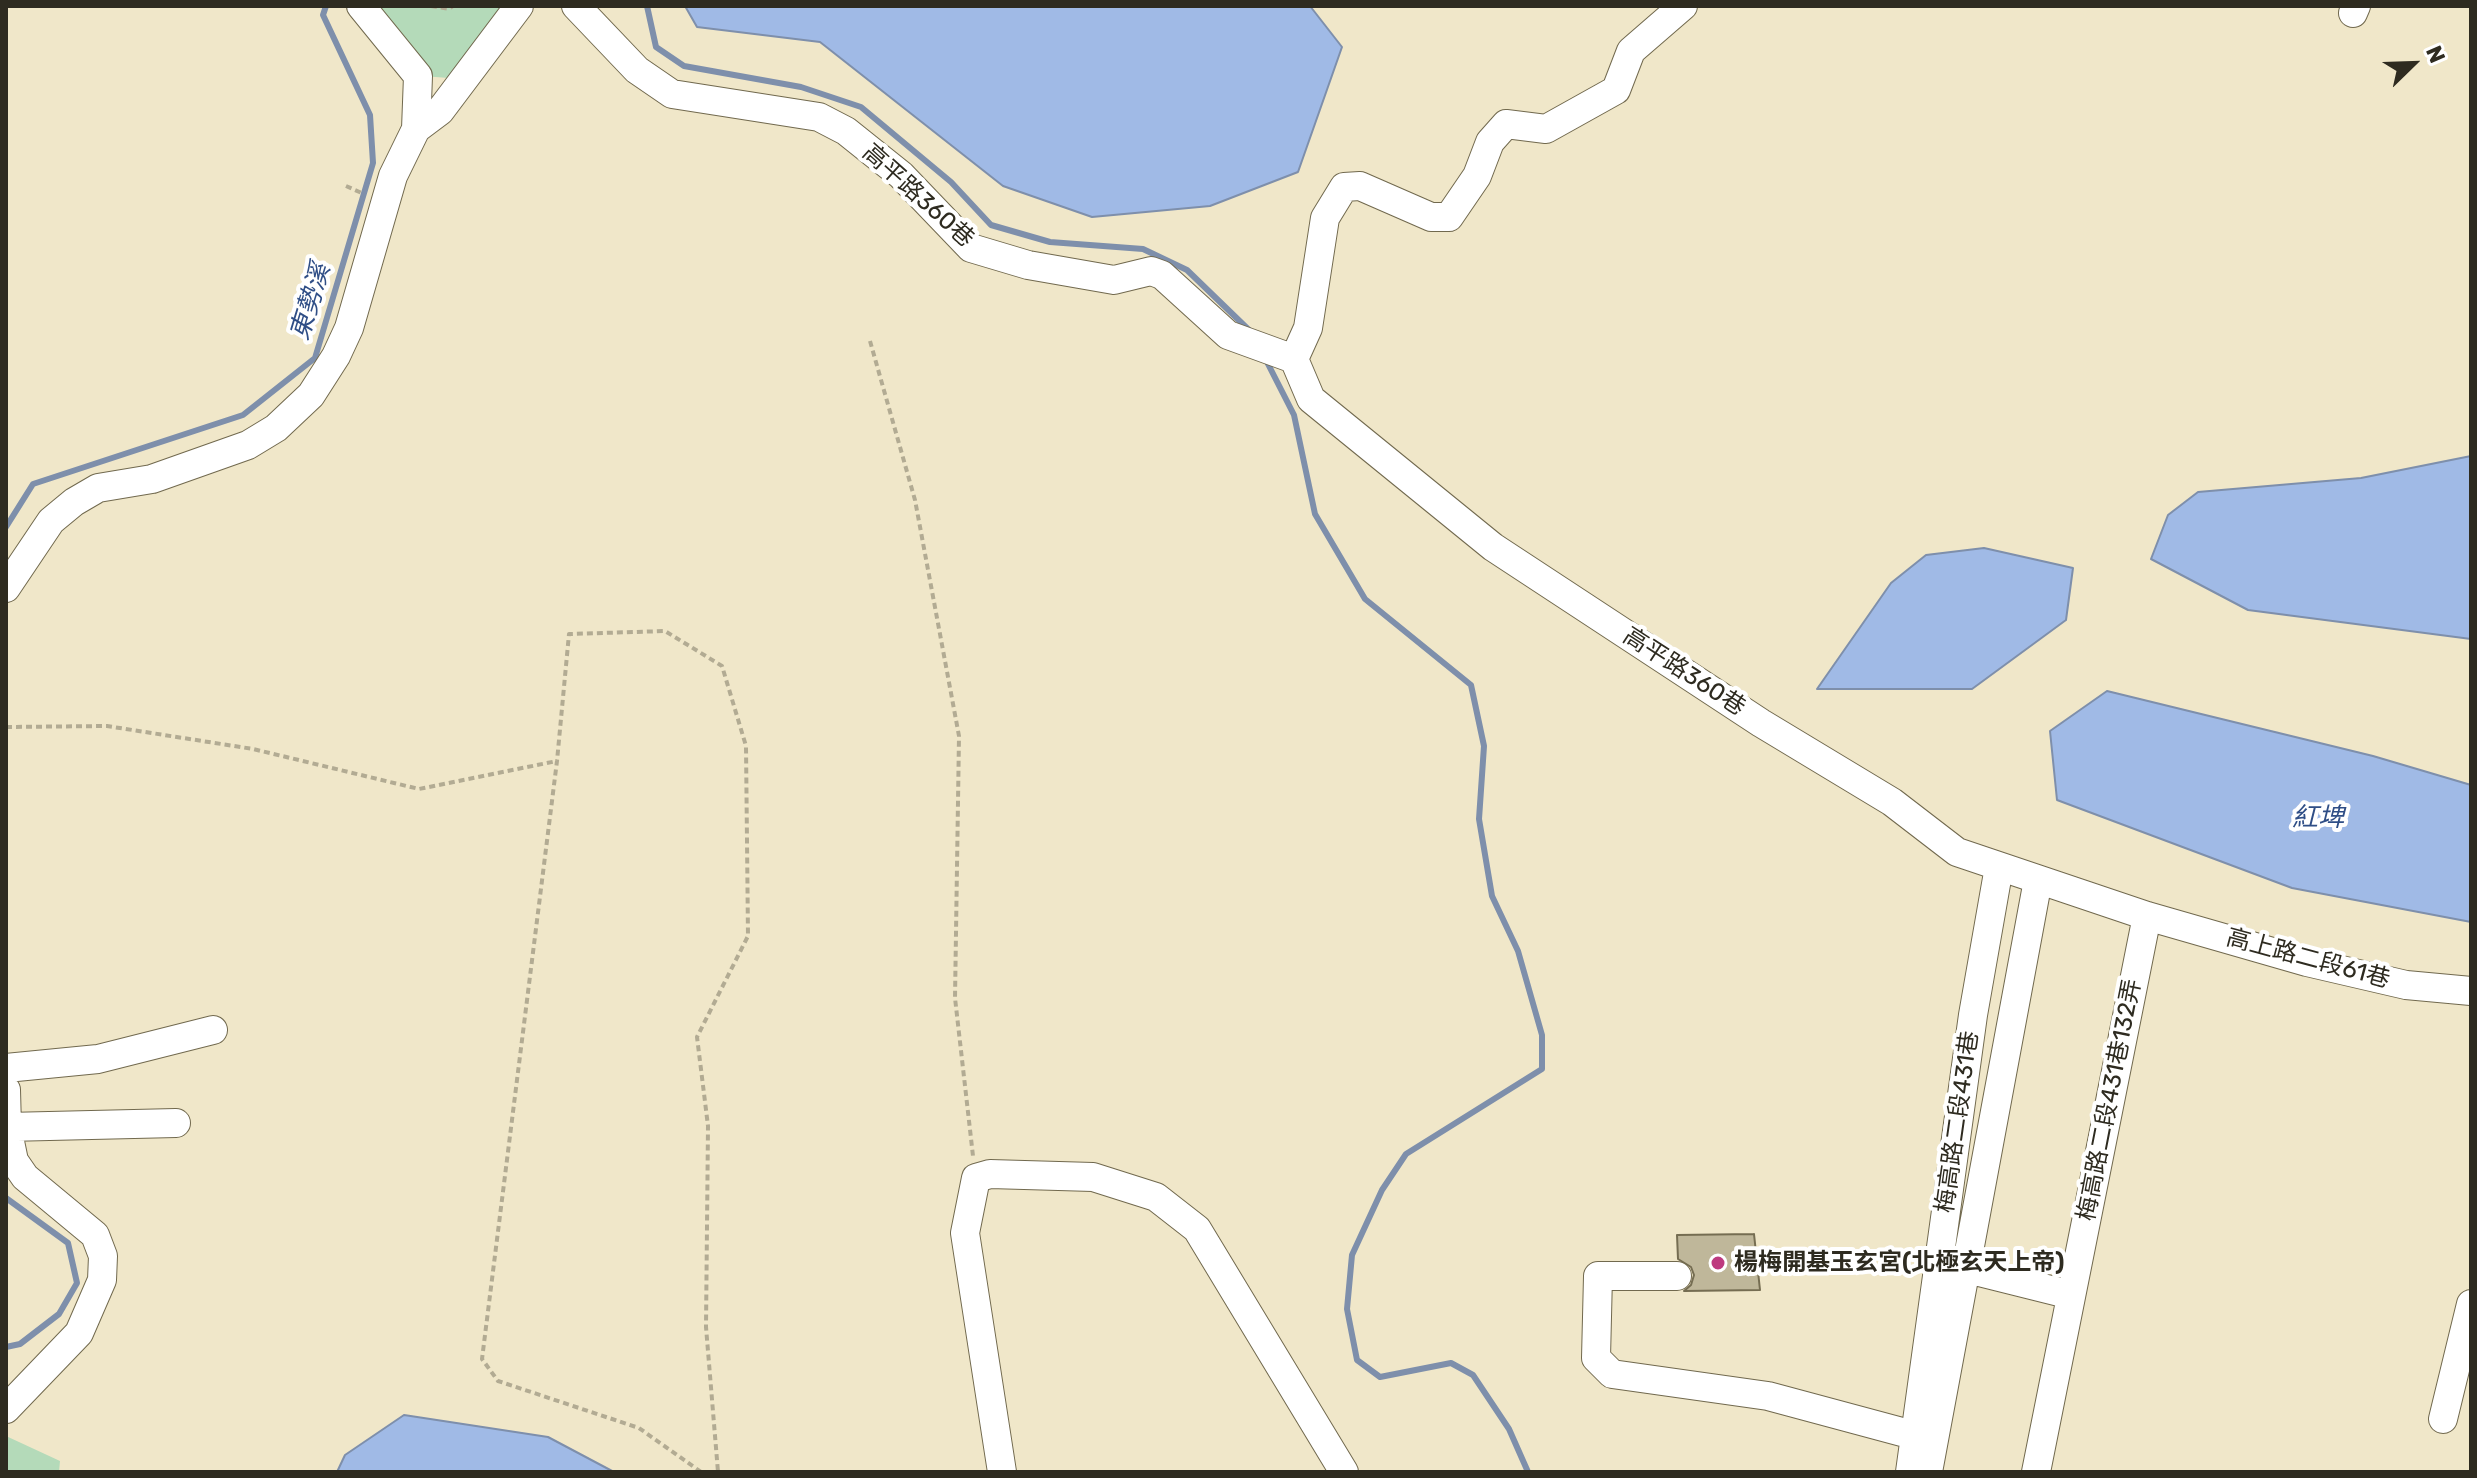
<!DOCTYPE html>
<meta charset="utf-8">
<style>
body{margin:0}
#map{position:relative;width:2477px;height:1478px;overflow:hidden;background:#f0e7c9;font-family:Rubik,sans-serif}
canvas{display:block}
.frame{position:absolute;inset:0;border:8px solid #2e2b20;pointer-events:none}
.north{position:absolute;left:2373px;top:24px;width:80px;height:80px;-webkit-text-stroke:6px #fff;paint-order:stroke;rotate:67deg;font-size:22px;font-weight:700;line-height:32px;text-align:center;color:#2e2b20}
.north::after{content:'';display:block;margin:auto;width:28px;height:36px;background:#2e2b20;clip-path:polygon(50% 0,100% 100%,50% 72%,0 100%)}
</style>
<div id="map">
<canvas width="2477" height="1478"></canvas>
<div class="frame"></div>
<div class="north">N</div>
</div>
<script>
const g = document.querySelector('canvas').getContext('2d');
g.lineJoin = 'round';
function fillPath(path, color) { g.fillStyle = color; g.fill(path, 'evenodd'); }
const toPath = rows => new Path2D(rows.map(r => 'M' + r).join(''));
function strokePath(path, color, width, dash) { g.strokeStyle = color; g.lineWidth = width; g.lineCap = dash ? 'butt' : 'round'; g.setLineDash(dash || []); g.stroke(path); }
function label(font, color, halo, rows, align = 'center') {
  g.font = font + ' Rubik,"Noto Sans TC",sans-serif'; g.lineWidth = 8; g.setLineDash([]); g.textBaseline = 'middle'; g.strokeStyle = halo; g.fillStyle = color; for (const [text, x, y, turn = 0] of rows) {
    g.save(); g.translate(x, y); g.rotate((+turn || 0) * Math.PI / 180); g.textAlign = isNaN(turn) ? turn : align; if (halo) g.strokeText(text, 0, 0); g.fillText(text, 0, 0); g.restore();
  }
}
fillPath(toPath([
 [373,6,504,6,449,78,422,76],
 [6,1436,60,1461,59,1472,6,1472]
]), '#b4dab9');
const water = toPath([
 [685,6,1310,6,1342,47,1298,172,1210,206,1092,217,1003,186,820,42,697,27,685,6],
 [2471,456,2471,639,2248,610,2151,559,2168,515,2198,492,2361,478,2471,456],
 [1984,548,2073,568,2066,620,1972,689,1817,689,1891,583,1926,555,1984,548],
 [2107,691,2373,756,2471,785,2471,922,2292,888,2057,800,2050,731,2107,691],
 [404,1415,548,1437,614,1472,337,1472,345,1455,404,1415]
]);
fillPath(water, '#a0bae6');
strokePath(water, '#7e8fab', 2);
strokePath(toPath([
 [647,6,656,47,684,66,801,87,861,107,951,182,991,225,1050,242,1143,249,1187,270,1251,332],
 [1266,360,1294,415,1315,514,1365,599,1471,685,1484,746,1479,819,1492,896,1518,951,1542,1035,1542,1069,1406,1154,1382,1190,1352,1255,1347,1309,1357,1360,1380,1377,1451,1363,1473,1375,1509,1429,1528,1472],
 [6,527,33,484,243,415,315,358,373,163,370,115,323,15,326,6],
 [6,1198,68,1243,77,1283,59,1314,20,1344,6,1347]
]), '#7e8fab', 6);
const building = toPath([
 [1754,1234,1760,1290,1684,1291,1691,1285,1694,1275,1691,1267,1678,1259,1677,1235,1754,1234]
]);
fillPath(building, '#bfb79a');
strokePath(building, '#756d52', 2);
const minor = toPath([
 [361,6,418,76,416,129],
 [576,6,637,70,672,94,819,117,846,131,901,175,971,248,1028,265,1114,280,1151,271,1162,275,1228,335,1294,359,1311,399,1493,547,1761,723,1892,802,1957,852,2147,916,2307,962,2406,985,2471,991],
 [2353,13,2356,6],
 [1294,359,1308,328,1325,218,1344,187,1360,186,1431,217,1449,217,1477,176,1490,142,1506,124,1546,129,1616,90,1631,51,1683,6],
 [6,588,51,521,74,502,98,488,152,479,248,445,276,428,311,395,336,356,349,328,393,176,416,129,440,111,519,6],
 [6,1068,98,1059,213,1030],
 [6,1090,7,1127,14,1161,25,1177,95,1235,103,1256,102,1280,79,1333,6,1409],
 [7,1127,176,1123],
 [1967,1269,2071,1295],
 [1677,1276,1598,1276,1596,1358,1612,1374,1768,1396,1913,1435],
 [2443,1419,2471,1304],
 [1002,1472,965,1233,976,1178,990,1174,1093,1177,1156,1197,1197,1229,1344,1472],
 [1910,1472,1973,1015,1999,867],
 [1928,1472,2038,880],
 [2036,1472,2147,916]
]);
strokePath(minor, '#71694e', 30);
strokePath(toPath([
 [431,6,449,9,453,6],
 [346,186,364,194],
 [870,341,915,500,959,736,955,998,973,1156],
 [6,727,107,726,253,749,419,789,557,761],
 [701,1472,639,1428,498,1381,482,1359,557,761,569,634,665,631,722,666,746,746,748,936,697,1037,708,1126,706,1327,718,1472]
]), '#b2ab93', 4, [6, 4]);
strokePath(minor, '#fff', 28);
for (const [x, y, r, color] of [
 [1718,1263,8,"#be3a7f"]
]) { const dot = new Path2D(); dot.arc(x, y, r, 0, 2 * Math.PI); g.fillStyle = color; g.fill(dot); strokePath(dot, '#fff', 3); }
label('24px', '#2e2b20', '#fff', [
 ["高平路360巷",918,196,42],
 ["高平路360巷",1684,672,33],
 ["高上路二段61巷",2308,959,15],
 ["梅高路二段431巷132弄",2110,1100,-79],
 ["梅高路二段431巷",1958,1122,-82]
]);
label('bold 24px', '#2e2b20', '#fff', [
 ["楊梅開基玉玄宮(北極玄天上帝)",1734,1263]
], 'left');
label('italic 26px', '#2f4e86', '#fff', [
 ["東勢溪",311,302,-73],
 ["紅埤",2318,818]
]);
</script>
